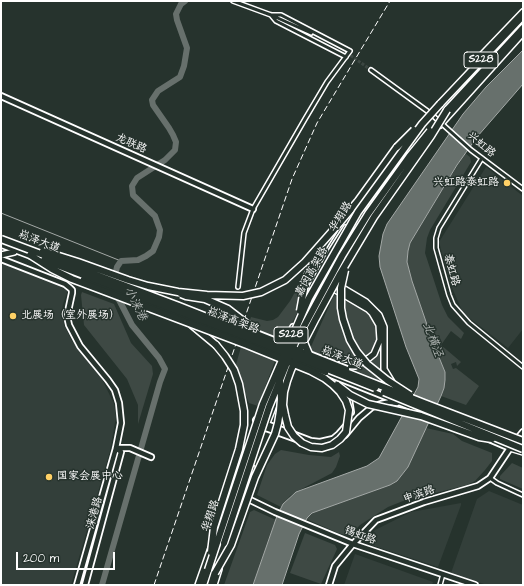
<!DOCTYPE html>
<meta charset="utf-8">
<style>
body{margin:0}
#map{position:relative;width:524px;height:586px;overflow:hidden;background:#26332d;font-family:"Architects Daughter",sans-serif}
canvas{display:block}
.frame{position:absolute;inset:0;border:2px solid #fff;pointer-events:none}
.scale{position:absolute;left:16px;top:552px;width:99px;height:18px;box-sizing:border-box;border:2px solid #fff;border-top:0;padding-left:5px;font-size:12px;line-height:14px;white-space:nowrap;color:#fff;-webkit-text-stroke:3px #26332d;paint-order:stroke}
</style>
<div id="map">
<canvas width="524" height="586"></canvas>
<div class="frame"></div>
<div class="scale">200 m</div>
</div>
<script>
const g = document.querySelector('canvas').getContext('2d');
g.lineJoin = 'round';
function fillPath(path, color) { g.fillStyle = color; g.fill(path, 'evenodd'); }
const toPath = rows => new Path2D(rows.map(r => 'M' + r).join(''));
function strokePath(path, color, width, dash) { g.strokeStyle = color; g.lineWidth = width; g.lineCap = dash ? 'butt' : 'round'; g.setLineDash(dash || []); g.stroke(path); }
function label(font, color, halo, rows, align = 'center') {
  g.font = font + ' "Architects Daughter","LXGW WenKai TC",sans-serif'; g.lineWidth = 3; g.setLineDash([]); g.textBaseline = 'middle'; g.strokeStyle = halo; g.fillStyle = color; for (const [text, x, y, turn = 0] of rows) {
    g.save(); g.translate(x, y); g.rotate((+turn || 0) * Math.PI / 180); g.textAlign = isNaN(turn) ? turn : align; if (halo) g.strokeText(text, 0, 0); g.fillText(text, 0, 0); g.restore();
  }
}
fillPath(toPath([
 [486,167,523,196,523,329,508,348,463,313,450,283,439,242],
 [1,261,65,286,68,290,63,304,62,311,64,325,72,341,101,377,114,404,116,417,110,451,71,585,1,585],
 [489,491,523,505,523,585,487,585,451,573,477,499],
 [461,503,461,505,438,567,371,545,368,540,370,536,375,530,411,512],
 [355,554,433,582,432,585,344,585]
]), '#333f3a');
fillPath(toPath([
 [465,153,470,157,471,162,430,230,427,238,425,253,442,305,448,317,464,333,461,339,451,331,441,345,461,362,457,366,456,362,451,364,453,369,456,368,479,386,466,405,441,396,444,388,445,372,434,345,412,281,407,262,408,251,410,243],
 [311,274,316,275,283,341,247,328,251,317,267,321,273,320,278,317,290,301,304,276],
 [82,292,114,304,131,343,152,366,153,374,138,424,138,405,127,379,84,325,81,295],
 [334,295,368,313,375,324,378,332,377,341,381,343,380,357,383,382,309,351],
 [241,347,276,358,258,406,249,403,235,368],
 [426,428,453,434,462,441,492,453,492,461,485,470,475,481,467,485,403,501,388,507,360,525,349,536,338,533,306,519,312,513,390,485,397,481,408,467],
 [281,450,309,455,331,457,339,452,340,456,336,467,332,473,296,492,290,496,281,507,257,495,267,465,275,454],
 [512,463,523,468,523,489,500,479,500,476],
 [254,510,276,520,253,585,224,585,250,512],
 [305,533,335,545,337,549,321,584,290,573]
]), '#3e4944');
const water = toPath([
 [523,50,523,84,477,137,457,165,410,243,408,251,407,262,412,281,434,345,445,372,445,380,444,388,441,396,408,467,397,481,390,485,312,513,307,518,299,534,282,585,253,585,277,516,283,504,296,492,367,466,379,458,418,387,419,379,406,347,380,267,379,256,383,234,387,224,463,114,486,87,523,50]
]);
fillPath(water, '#67706c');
strokePath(water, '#a4a9a7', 1);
strokePath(toPath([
 [1,213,121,261]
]), '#a4a9a7', 1);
strokePath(toPath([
 [114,279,117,267,121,261,138,260,146,256,153,251,159,237,160,230,155,216,133,195,132,186,137,178,165,160,175,150,176,142,173,135,169,128,153,105,152,100,158,91,180,77,184,66,187,48,177,20,176,14,181,4,185,1],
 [102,585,160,382,165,369,159,358,132,325,116,294]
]), '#67706c', 6);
strokePath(toPath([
 [311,33,331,43],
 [336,45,371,70]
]), '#3c4742', 3, [3, 1.5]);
const street = toPath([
 [233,1,271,15,311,33],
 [271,15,276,21,346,57],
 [371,70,430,113,471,150,523,189],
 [482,158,439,228,436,238,436,248,449,295,453,305,469,323,523,367],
 [238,287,244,233,253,209,305,119,327,82,350,51,281,15,271,15],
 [490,478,497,483,523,495],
 [440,585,443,574]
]);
const secondary = toPath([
 [1,96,253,209],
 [1,259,65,284,70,288,72,290,72,293,67,316,69,325,80,346,108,380,115,390,119,403,121,423,116,448,77,585],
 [55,268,83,279],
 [326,373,466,429],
 [346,392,349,399,351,412],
 [256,420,311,441,320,442,333,439,339,434,346,426],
 [263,427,296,439],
 [345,435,359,418,372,407,381,404,391,402,397,403],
 [489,439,510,448],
 [116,448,130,448,151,457],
 [244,497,275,512,353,544,475,585],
 [85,585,121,452,116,448],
 [329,585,335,566,353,544,376,520,424,502,478,486,490,478,510,448,523,432]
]);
const primary = toPath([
 [477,60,523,12],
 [440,125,523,33],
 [1,255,14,252],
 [319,274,366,302,379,315,384,327,384,369,392,382],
 [317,279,368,309,372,313,379,325,380,340,374,354,369,358,355,366,338,365],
 [312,287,332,250,346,228],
 [304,336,316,311],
 [284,347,293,327],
 [283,379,293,359],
 [265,428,280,389],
 [510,448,523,452],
 [214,537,241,461],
 [225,552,252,468],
 [198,585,211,548],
 [214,585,219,569]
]);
const highway = toPath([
 [440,104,523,16],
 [447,110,523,28],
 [1,244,30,255],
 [306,278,318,255,335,228,358,201,397,147],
 [192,325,216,345],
 [203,585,208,570],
 [211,585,224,543]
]);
strokePath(street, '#fff', 6);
strokePath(secondary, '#fff', 8);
strokePath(primary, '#fff', 8);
strokePath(highway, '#fff', 9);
strokePath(street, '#26332d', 3);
strokePath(secondary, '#26332d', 4.5);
strokePath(primary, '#26332d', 5);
strokePath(highway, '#26332d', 6);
strokePath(toPath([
 [154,585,292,179,317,123,390,1]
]), '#fff', 1, [6, 3]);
const secondaryBridge = toPath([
 [83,279,244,340,326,373],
 [231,323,347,369]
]);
const highwayBridge = toPath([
 [397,147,414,130],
 [1,239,179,306,424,403,523,441],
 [43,251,78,262,128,280,148,286,178,292,207,295,243,296,261,292,285,280,305,262,335,228],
 [30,255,52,269,72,279,247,345,311,371,324,378,333,385,340,392,346,401,349,410,346,432,340,439,332,445,322,448,311,447,302,443,294,436,288,427,285,415,283,405,284,392,287,381,291,370,301,347,315,320,340,274,374,217,431,136,447,110],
 [44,260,246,337,375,388],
 [345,270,341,288,341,308,343,319,350,340,357,352,367,364,387,380,410,395],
 [181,294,186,296,205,299,228,309,250,326,259,336],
 [300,311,306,278],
 [303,340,311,359],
 [337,385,350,395,368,404,421,416,479,437,492,439],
 [384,392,523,449],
 [224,543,269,407,295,343,342,256,368,214,409,157,430,131],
 [211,552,214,527,239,449,244,425,244,411,239,384,234,370,225,356,216,345],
 [208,570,263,404,309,298,358,212,422,124,440,104],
 [215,573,231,545,255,477,275,434,278,423,280,411,281,399,280,380]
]);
strokePath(secondaryBridge, '#fff', 8, []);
strokePath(highwayBridge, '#fff', 9, []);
strokePath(secondaryBridge, '#26332d', 4.5);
strokePath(highwayBridge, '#26332d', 6);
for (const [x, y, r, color] of [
 [507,183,4,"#ffd166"],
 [13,316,4,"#ffd166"],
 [49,477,4,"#ffd166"]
]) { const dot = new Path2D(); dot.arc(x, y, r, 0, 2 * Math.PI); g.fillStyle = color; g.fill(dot); strokePath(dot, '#26332d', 1.5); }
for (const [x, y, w] of [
 [481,60,34],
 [291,335,34]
]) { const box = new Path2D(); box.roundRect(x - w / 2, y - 8, w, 16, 3); g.fillStyle = '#26332d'; g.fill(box); strokePath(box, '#fff', 1); }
label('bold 10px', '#fff', null, [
 ["S228",481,60],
 ["S228",291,335]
]);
label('11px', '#fff', '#26332d', [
 ["龙联路",131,144,24],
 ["兴虹路",481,145,40],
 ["华翔路",341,217,-58],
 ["崧泽大道",39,242,21],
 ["泰虹路",451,270,75],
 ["嘉闵高架路",312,272,-61],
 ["崧泽高架路",233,321,21],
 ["崧泽大道",342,358,22],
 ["申滨路",419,495,-19],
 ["涞港路",95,513,-75],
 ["华翔路",211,516,-71],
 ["锡虹路",360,536,20]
]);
label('11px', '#fff', '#26332d', [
 ["兴虹路泰虹路",499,183,"right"],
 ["北展场（室外展场）",21,316],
 ["国家会展中心",57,477]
], 'left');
label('italic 12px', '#b3b8b6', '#26332d', [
 ["小涞港",135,304,64],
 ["北横泾",432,340,69]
]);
</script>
